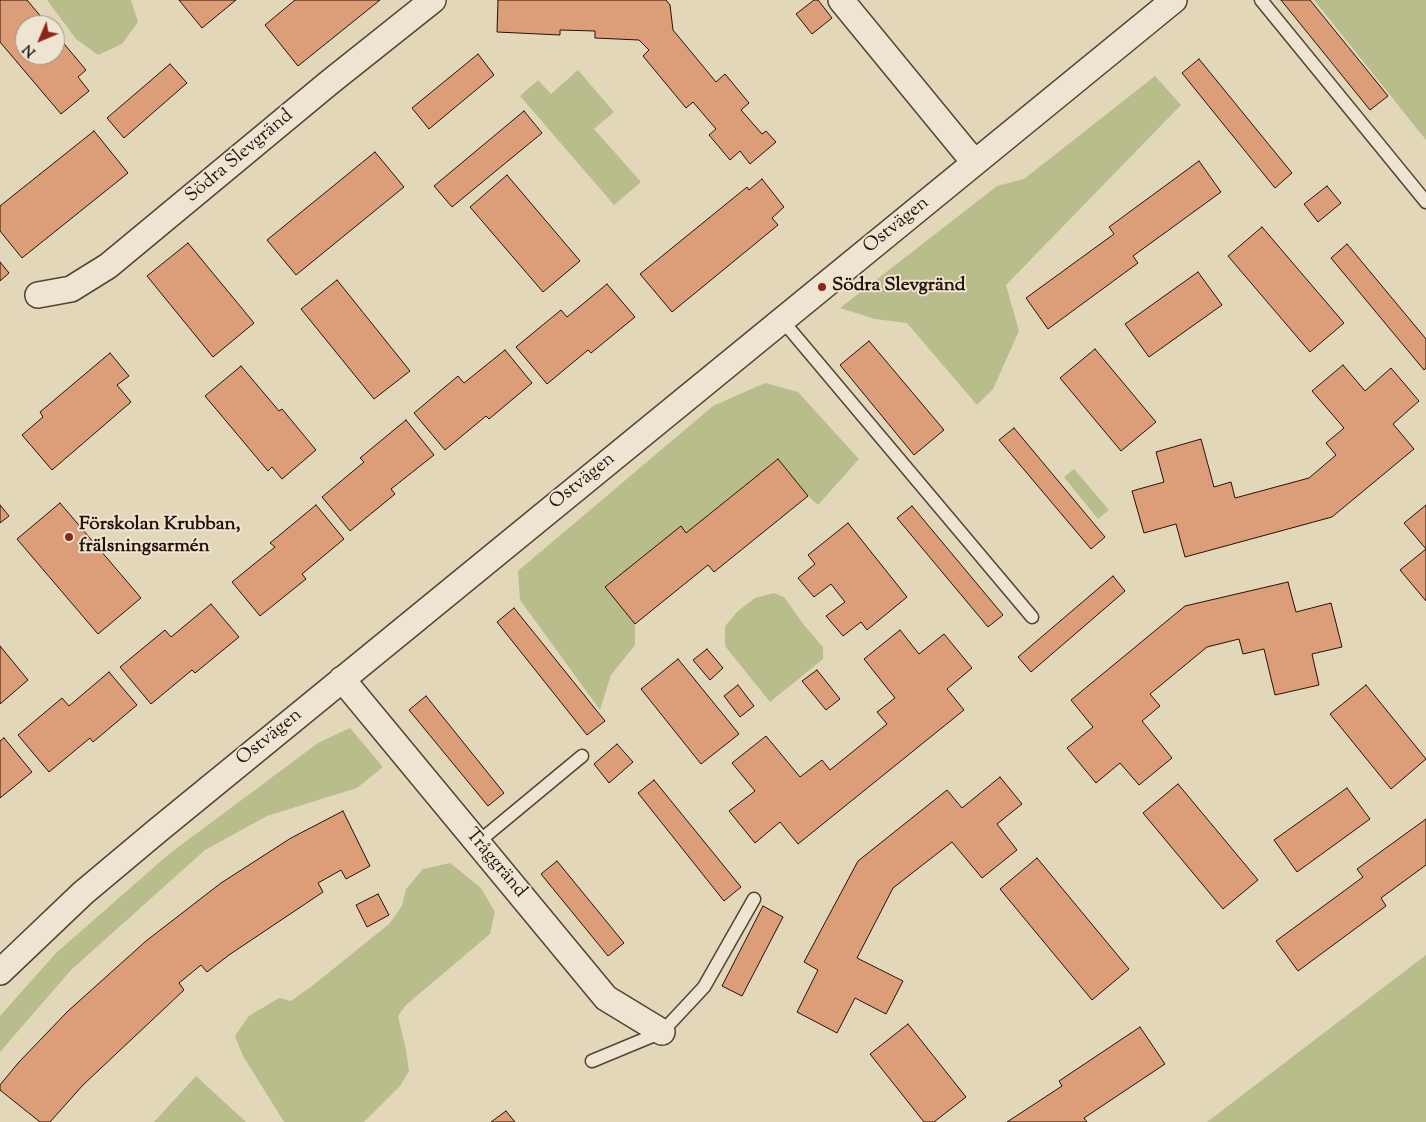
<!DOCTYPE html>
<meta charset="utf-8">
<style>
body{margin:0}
#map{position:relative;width:1426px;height:1122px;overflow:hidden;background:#e3d7ba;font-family:"Sorts Mill Goudy",serif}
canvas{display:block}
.north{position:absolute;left:15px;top:15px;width:50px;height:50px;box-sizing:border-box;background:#ede5d2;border:1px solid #9e9082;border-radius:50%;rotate:225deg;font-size:14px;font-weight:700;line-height:20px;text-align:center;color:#271109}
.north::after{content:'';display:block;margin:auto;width:18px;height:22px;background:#8f2418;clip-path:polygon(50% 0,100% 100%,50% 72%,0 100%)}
</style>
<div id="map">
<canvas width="1426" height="1122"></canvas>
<div class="north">N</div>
</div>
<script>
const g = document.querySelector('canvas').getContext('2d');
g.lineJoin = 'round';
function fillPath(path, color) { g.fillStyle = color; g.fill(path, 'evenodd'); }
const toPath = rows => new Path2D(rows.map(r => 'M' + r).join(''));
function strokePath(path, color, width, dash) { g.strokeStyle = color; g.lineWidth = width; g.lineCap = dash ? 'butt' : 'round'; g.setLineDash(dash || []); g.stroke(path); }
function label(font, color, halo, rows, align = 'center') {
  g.font = font + ' "Sorts Mill Goudy",serif'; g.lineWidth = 4; g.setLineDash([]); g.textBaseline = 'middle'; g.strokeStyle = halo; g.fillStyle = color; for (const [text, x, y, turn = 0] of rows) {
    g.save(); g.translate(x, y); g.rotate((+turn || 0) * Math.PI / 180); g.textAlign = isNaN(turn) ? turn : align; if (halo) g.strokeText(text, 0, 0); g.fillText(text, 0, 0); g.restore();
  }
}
fillPath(toPath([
 [47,0,131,0,138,22,122,44,98,55,76,39],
 [1314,0,1426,0,1426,140],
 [578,70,614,112,594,129,641,182,614,205,520,96,538,80,551,94],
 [1155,76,1181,105,1006,285,1019,331,993,389,977,405,907,323,875,319,840,308,997,186,1024,179],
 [765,383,798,392,859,459,818,505,808,496,778,459,686,533,681,527,606,587,635,624,635,645,611,675,600,710,520,600,518,571,713,406],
 [1074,469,1109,510,1098,519,1064,477],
 [774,593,784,597,804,625,823,647,823,659,770,702,725,646,725,626,738,611,755,598],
 [350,728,383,767,357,788,267,816,205,850,71,970,0,1052,0,1016,56,953,169,854,318,743],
 [450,863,481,888,495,912,490,934,406,1005,398,1016,406,1050,409,1071,400,1086,364,1122,284,1122,243,1056,235,1036,249,1016,279,998,291,1001,312,986,389,924,402,906,406,889,423,869],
 [1426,955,1426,1122,1207,1122],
 [196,1076,246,1122,154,1122]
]), '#b9bd8c');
const building = toPath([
 [0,0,27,0,48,25,25,25,25,55,55,55,55,33,86,70,78,77,89,91,61,114,0,42,0,0],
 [179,0,236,0,202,28,179,0],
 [295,0,380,0,298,66,265,25,295,0],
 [498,0,666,0,670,5,673,30,716,82,725,74,749,103,741,110,762,134,766,131,776,142,750,164,740,151,730,160,709,135,716,129,693,102,686,108,643,56,649,50,639,40,595,38,595,31,560,30,560,35,497,32,498,0],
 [814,0,818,0,832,18,812,34,796,14,814,0],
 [1281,0,1310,0,1388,96,1370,110,1281,0],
 [478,54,494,75,429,129,412,108,478,54],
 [1199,59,1292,173,1275,188,1182,73,1199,59],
 [170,64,187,83,124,138,107,118,170,64],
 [524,111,542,133,452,207,434,186,524,111],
 [94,131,128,173,22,258,0,231,0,206,94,131],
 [375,152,404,187,296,275,267,240,375,152],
 [1199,161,1221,192,1133,256,1138,263,1048,329,1026,298,1114,234,1109,227,1199,161],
 [507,175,580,261,543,292,470,207,507,175],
 [762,179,784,207,772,218,778,225,672,312,640,274,747,187,749,190,762,179],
 [1327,186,1341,203,1318,222,1304,204,1327,186],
 [1262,227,1344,323,1310,352,1228,256,1262,227],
 [188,243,254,323,213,357,147,276,188,243],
 [1347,244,1426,339,1426,368,1424,370,1331,258,1347,244],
 [0,262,9,273,0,281,0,262],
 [1198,272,1222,305,1149,357,1125,324,1198,272],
 [337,280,410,371,374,399,301,309,337,280],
 [607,284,635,317,591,353,588,350,547,384,516,347,561,310,567,317,607,284],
 [869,341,944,430,914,455,840,365,869,341],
 [1095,349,1156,422,1121,451,1060,378,1095,349],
 [505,350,532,383,489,419,486,416,445,450,414,413,458,376,464,383,505,350],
 [110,353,129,376,117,385,131,402,52,470,22,435,43,417,40,412,110,353],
 [1343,365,1365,391,1391,368,1419,401,1393,424,1414,449,1332,517,1185,557,1176,524,1144,533,1132,491,1164,482,1156,452,1201,439,1214,487,1231,482,1235,498,1309,478,1336,455,1326,443,1344,428,1312,391,1343,365],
 [241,366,279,411,282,409,316,450,282,479,272,467,268,471,205,396,241,366],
 [406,420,434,455,391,489,395,494,350,531,322,497,364,462,360,458,406,420],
 [1014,428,1105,537,1091,549,999,440,1014,428],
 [778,459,808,496,714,572,708,565,635,624,605,587,681,526,686,533,778,459],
 [60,503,141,598,98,634,17,539,60,503],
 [0,505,9,516,0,523,0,505],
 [316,505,344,539,302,574,306,579,260,616,232,582,275,547,270,543,316,505],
 [1426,505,1426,601,1400,570,1426,549,1404,523,1426,505],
 [912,506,1003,615,988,627,897,518,912,506],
 [848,523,907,597,867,630,861,622,843,636,826,616,845,602,831,584,814,597,798,578,815,564,808,555,848,523],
 [1113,576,1125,591,1031,672,1018,657,1113,576],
 [1288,582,1296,612,1331,603,1342,647,1312,654,1319,685,1275,695,1264,649,1243,654,1239,639,1207,647,1150,694,1160,706,1142,721,1172,758,1139,785,1120,763,1096,783,1067,748,1093,727,1071,700,1185,606,1288,582],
 [211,604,239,637,195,673,192,670,151,704,120,667,165,630,171,637,211,604],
 [514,608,605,721,587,735,497,622,514,608],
 [900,630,919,654,944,634,972,668,947,689,964,710,798,844,780,822,755,843,729,811,755,791,732,763,766,736,800,777,822,760,830,770,887,724,877,712,895,698,864,659,900,630],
 [0,646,28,680,0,704,0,646],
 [707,649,723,668,710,680,693,660,707,649],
 [678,659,739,734,701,764,641,689,678,659],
 [817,670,840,699,826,710,802,681,817,670],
 [109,672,137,705,93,742,90,738,49,772,18,735,62,698,69,706,109,672],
 [738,685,754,706,740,717,724,696,738,685],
 [1366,685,1426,759,1391,789,1330,714,1366,685],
 [426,696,504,793,488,806,409,710,426,696],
 [4,738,32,772,0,798,0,741,4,738],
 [617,744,633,762,609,783,594,764,617,744],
 [1000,777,1022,804,997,824,1017,850,982,878,952,842,893,888,857,958,903,981,886,1014,855,998,837,1033,797,1012,818,970,804,962,858,861,947,790,962,808,1000,777],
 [654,780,741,887,724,901,638,793,654,780],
 [1178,784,1258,880,1223,909,1143,813,1178,784],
 [1347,788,1370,819,1297,872,1274,840,1347,788],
 [343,811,370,866,346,879,341,870,318,883,323,892,229,955,207,972,201,965,179,983,184,990,83,1085,50,1122,40,1122,0,1090,0,1085,19,1062,68,1011,146,941,221,883,291,838,343,811],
 [1426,819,1426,865,1381,898,1386,906,1298,971,1276,941,1363,877,1357,869,1426,819],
 [1037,858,1129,969,1092,1000,1000,889,1037,858],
 [557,861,624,943,608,956,541,874,557,861],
 [378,894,389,915,367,927,356,905,378,894],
 [763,906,783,917,742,996,722,986,763,906],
 [908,1024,966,1097,934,1122,924,1122,870,1054,908,1024],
 [1140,1027,1165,1064,1084,1118,1087,1122,1007,1122,1062,1086,1059,1081,1140,1027],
 [506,1111,515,1122,491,1122,506,1111]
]);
fillPath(building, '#db9e79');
strokePath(building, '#271109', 1);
const service = toPath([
 [1261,0,1426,202],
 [782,320,1032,617],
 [477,843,582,756],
 [592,1061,662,1032,704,987,754,899]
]);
const minor = toPath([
 [841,0,974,162],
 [38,295,71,289,108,266,330,82,433,0],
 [342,679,606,998,662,1032],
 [0,972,83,893,157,831,1174,0]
]);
strokePath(service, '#564235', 15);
strokePath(minor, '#564235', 28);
strokePath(service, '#ede5d2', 12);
strokePath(minor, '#ede5d2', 25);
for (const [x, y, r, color] of [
 [822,287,5,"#8f2418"],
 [69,537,5,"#8f2418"]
]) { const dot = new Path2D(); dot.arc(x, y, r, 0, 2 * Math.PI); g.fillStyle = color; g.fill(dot); strokePath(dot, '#ede5d2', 2); }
label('19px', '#271109', '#ede5d2', [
 ["Södra Slevgränd",240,157,-40],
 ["Ostvägen",897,226,-39],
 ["Ostvägen",583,482,-39],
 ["Ostvägen",270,738,-39],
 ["Tråggränd",495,864,50]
]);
label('bold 19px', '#271109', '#ede5d2', [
 ["Södra Slevgränd",832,287],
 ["Förskolan Krubban,",79,526],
 ["frälsningsarmén",79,548]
], 'left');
</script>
